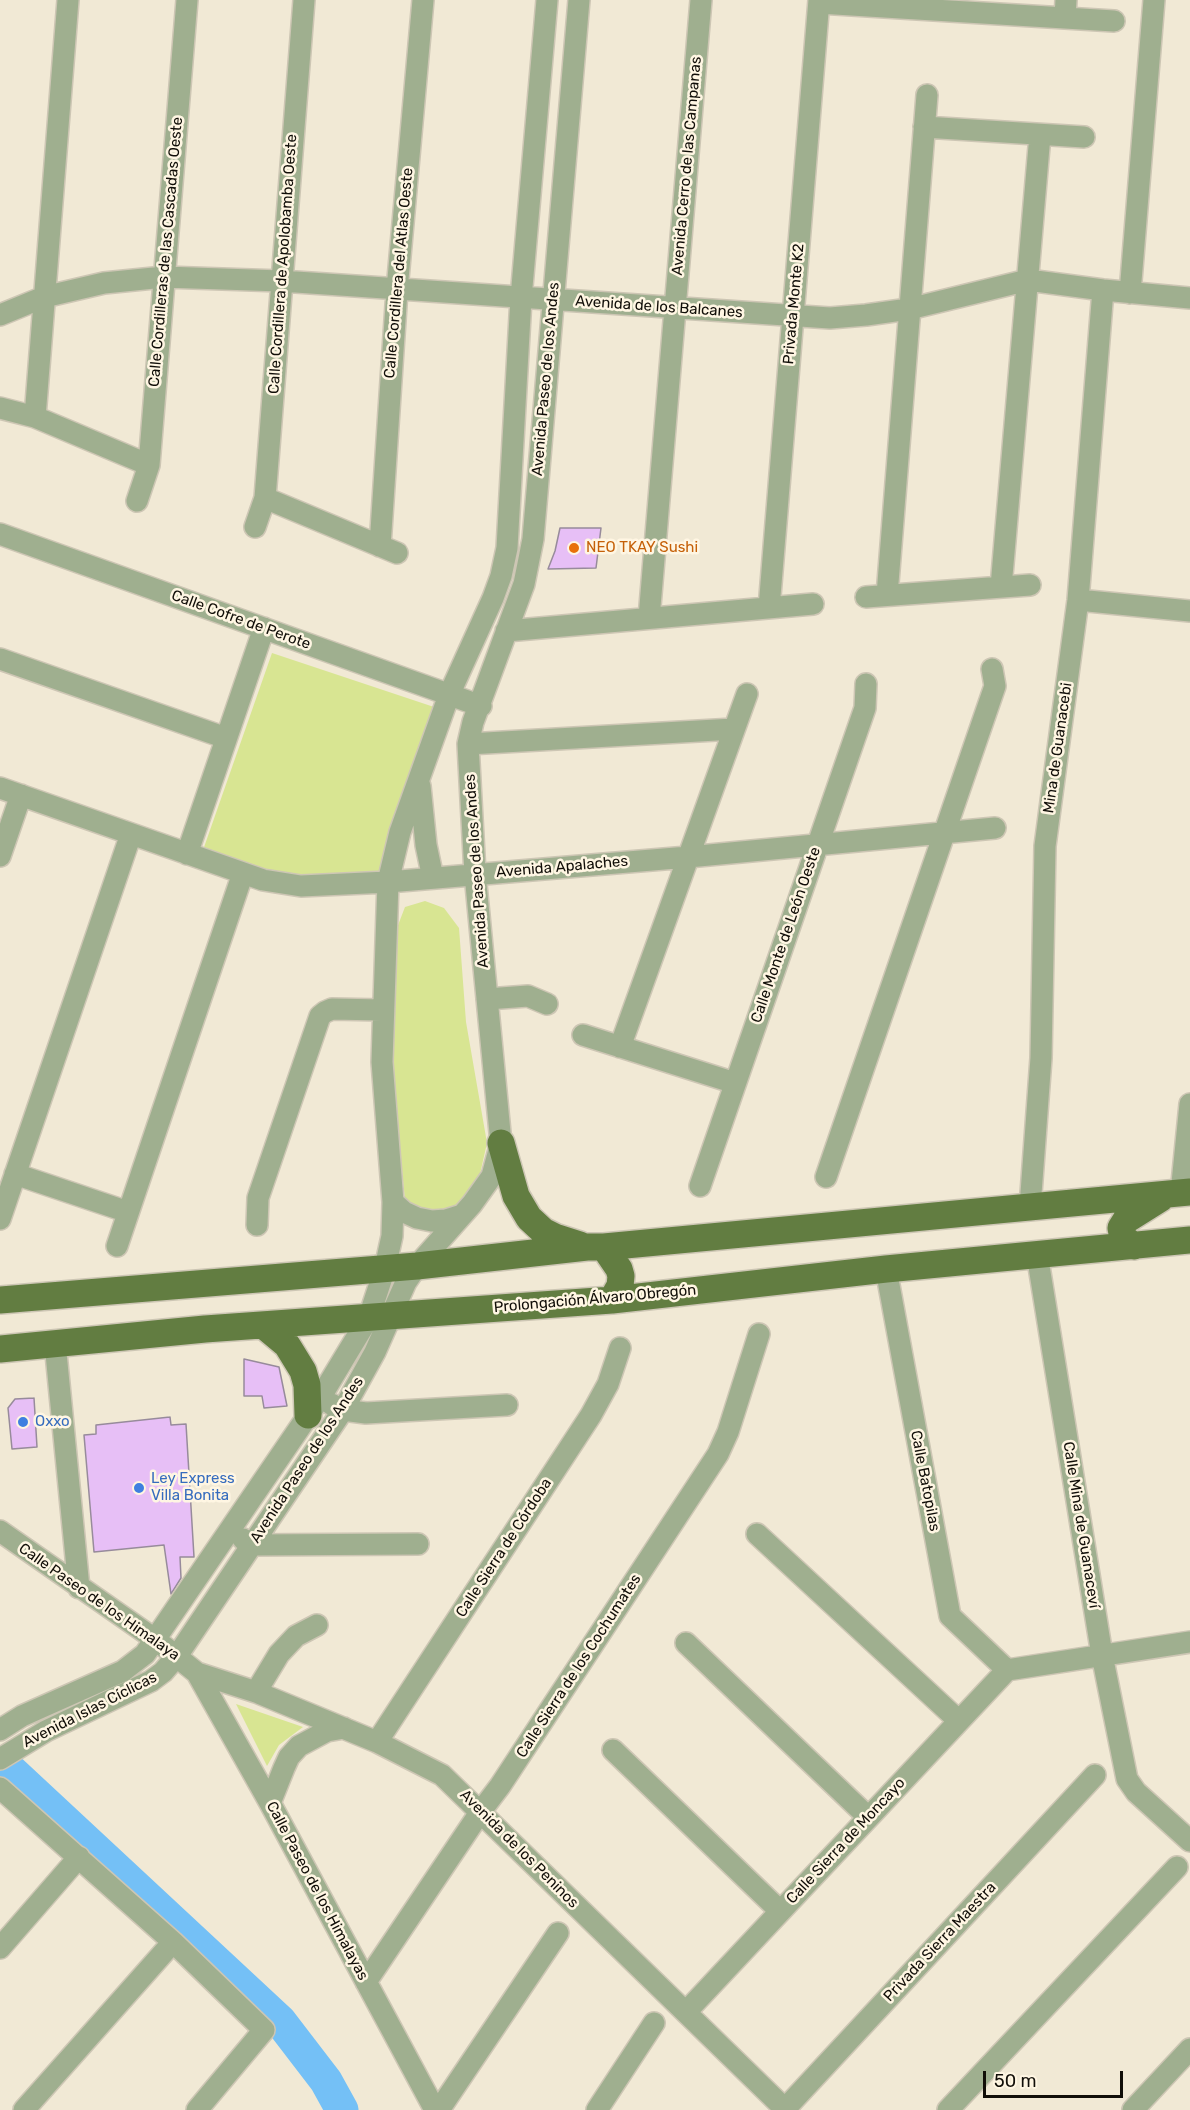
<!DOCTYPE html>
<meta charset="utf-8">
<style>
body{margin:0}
#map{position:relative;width:1190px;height:2110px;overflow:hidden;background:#f1e9d5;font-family:Rubik,sans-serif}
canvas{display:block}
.scale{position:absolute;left:983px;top:2071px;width:140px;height:27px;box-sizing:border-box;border:3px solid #110e08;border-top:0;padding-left:8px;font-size:18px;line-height:21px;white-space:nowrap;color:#110e08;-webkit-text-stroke:4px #fff6e3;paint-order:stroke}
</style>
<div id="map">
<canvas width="1190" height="2110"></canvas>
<div class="scale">50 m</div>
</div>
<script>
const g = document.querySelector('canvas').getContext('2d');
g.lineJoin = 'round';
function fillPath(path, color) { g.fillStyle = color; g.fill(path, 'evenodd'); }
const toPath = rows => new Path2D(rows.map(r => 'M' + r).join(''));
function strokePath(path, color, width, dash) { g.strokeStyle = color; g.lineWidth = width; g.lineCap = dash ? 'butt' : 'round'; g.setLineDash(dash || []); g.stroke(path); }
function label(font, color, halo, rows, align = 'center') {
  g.font = font + ' Rubik,sans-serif'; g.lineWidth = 5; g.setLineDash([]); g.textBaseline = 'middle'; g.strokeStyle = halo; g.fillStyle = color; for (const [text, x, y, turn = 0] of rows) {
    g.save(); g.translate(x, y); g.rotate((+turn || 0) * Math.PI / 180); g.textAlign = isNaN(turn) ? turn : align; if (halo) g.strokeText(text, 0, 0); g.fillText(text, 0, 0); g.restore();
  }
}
fillPath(toPath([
 [272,653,434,707,380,877,286,879,202,853],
 [425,901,444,908,459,928,466,1022,487,1143,478,1183,454,1213,419,1210,405,1199,393,1084,395,933,405,907],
 [236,1704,303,1727,279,1745,267,1766]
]), '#d8e592');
strokePath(toPath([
 [8,1768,280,2021,326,2081,342,2110]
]), '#74c0f6', 33);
const building = toPath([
 [560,528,601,528,596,568,548,569,555,551,560,528],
 [244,1359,279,1367,287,1406,264,1408,262,1396,244,1396,244,1359],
 [34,1398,37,1447,12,1449,8,1408,15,1399,34,1398],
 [170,1417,171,1425,186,1424,194,1557,180,1557,181,1578,171,1594,164,1545,94,1552,84,1435,96,1434,96,1425,170,1417]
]);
fillPath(building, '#e7bff6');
strokePath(building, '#978b9b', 1.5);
const minor = toPath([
 [819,3,1114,21],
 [1065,18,1066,0],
 [924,127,1084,137],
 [1130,293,1154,0],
 [0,315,44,297,104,283,164,277,281,281,830,318,866,315,909,309,1028,280,1103,290,1190,298],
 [0,408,35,417,149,465],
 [35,417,68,0],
 [265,498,397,553],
 [137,501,149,465,187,0],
 [255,527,265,498,304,0],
 [0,534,481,706],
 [380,546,397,290,423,0],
 [1001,587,1040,135],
 [887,595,927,95],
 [866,597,1030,585],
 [1078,600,1190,611],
 [769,608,819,0],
 [649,618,701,0],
 [506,631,813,604],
 [0,659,226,738],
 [468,744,734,729],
 [420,786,426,845,433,878],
 [0,788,263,880,301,886,388,882,688,857,995,828],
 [187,854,264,628],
 [0,856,21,795],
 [487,999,528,996,547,1004],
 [583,1035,735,1083],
 [620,1047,747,694],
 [15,1174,128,1212],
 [826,1177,995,686,992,669],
 [700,1186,865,708,866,684],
 [1181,1193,1190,1104],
 [393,1202,404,1212,417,1218,432,1221,446,1220,462,1215],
 [1030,1207,1041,1058,1045,846,1078,600,1103,290],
 [0,1219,131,834],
 [257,1225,258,1198,320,1016,325,1012,332,1009,382,1010],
 [117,1246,243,873],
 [1037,1254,1102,1655,1127,1779,1136,1792,1190,1841],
 [886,1269,950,1616,1007,1670],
 [55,1343,79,1588],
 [331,1404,343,1410,366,1413,507,1405],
 [0,1531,156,1640,197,1673,256,1692,377,1742,442,1775,786,2110],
 [757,1534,959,1721],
 [243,1539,251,1545,418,1544],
 [686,1643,868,1817],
 [1007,1670,1190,1642],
 [197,1673,270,1803,435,2110],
 [256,1692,279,1654,296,1636,317,1625],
 [0,1730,22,1716,123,1671,145,1654,320,1398,369,1317,385,1268,392,1236,393,1202,382,1062,388,882,400,832,449,695,493,598,501,576,507,548,521,298,547,0],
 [377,1742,591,1415,608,1384,620,1348],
 [613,1750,780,1911],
 [0,1759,46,1731,151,1681,163,1672,177,1656,343,1410,375,1352,406,1282,417,1266,472,1204,492,1176,501,1143,475,874,468,744,473,722,524,584,533,539,579,0],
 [0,1788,173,1942,264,2030,197,2110],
 [270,1803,284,1768,289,1757,299,1746,327,1731,344,1728],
 [0,1948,79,1857],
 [366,1982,481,1811,500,1786,718,1454,728,1432,759,1334],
 [686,2012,1007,1670],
 [785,2109,1095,1775],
 [24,2110,173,1942],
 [439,2110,558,1933],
 [597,2110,654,2023],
 [948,2110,1177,1867],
 [1133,2110,1190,2049]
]);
const major = toPath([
 [501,1143,516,1196,529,1218,543,1231,555,1237,580,1245],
 [1134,1246,1123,1238,1121,1228,1126,1220,1161,1198],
 [604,1247,619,1269,621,1276,620,1286,612,1300],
 [0,1300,417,1266,587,1247,604,1247,1190,1192],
 [263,1325,287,1345,303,1371,307,1385,308,1415],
 [0,1349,205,1329,612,1300,886,1269,1190,1240]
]);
strokePath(minor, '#cdc6b4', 24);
strokePath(major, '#cdc6b4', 30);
strokePath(minor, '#9faf8f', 21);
strokePath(major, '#627d41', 27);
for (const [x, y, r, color] of [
 [574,548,6,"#e8710a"],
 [23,1422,6,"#3f7fe0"],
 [139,1488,6,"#3f7fe0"]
]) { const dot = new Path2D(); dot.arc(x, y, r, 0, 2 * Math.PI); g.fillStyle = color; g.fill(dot); strokePath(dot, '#fff6e3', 2); }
label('15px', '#110e08', '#fff6e3', [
 ["Avenida Cerro de las Campanas",687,166,-85],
 ["Calle Cordilleras de las Cascadas Oeste",166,252,-85],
 ["Calle Cordillera de Apolobamba Oeste",283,264,-86],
 ["Calle Cordillera del Atlas Oeste",399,273,-85],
 ["Privada Monte K2",794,304,-85],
 ["Avenida de los Balcanes",659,307,4],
 ["Avenida Paseo de los Andes",546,379,-85],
 ["Calle Cofre de Perote",241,620,20],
 ["Mina de Guanacebi",1058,748,-82],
 ["Avenida Apalaches",562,867,-5],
 ["Avenida Paseo de los Andes",477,871,-94],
 ["Calle Monte de León Oeste",786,935,-71],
 ["Prolongación Álvaro Obregón",595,1299,-5],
 ["Avenida Paseo de los Andes",307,1460,-57],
 ["Calle Batopilas",925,1481,79],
 ["Calle Mina de Guanaceví",1081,1525,81],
 ["Calle Sierra de Córdoba",504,1548,-57],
 ["Calle Paseo de los Himalaya",99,1602,35],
 ["Calle Sierra de los Cochumates",579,1666,-57],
 ["Avenida Islas Cíclicas",90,1710,-27],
 ["Calle Sierra de Moncayo",846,1841,-47],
 ["Avenida de los Peninos",519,1849,45],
 ["Calle Paseo de los Himalayas",317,1891,62],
 ["Privada Sierra Maestra",940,1942,-47]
]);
label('15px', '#c56008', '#fff6e3', [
 ["NEO TKAY Sushi",586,548]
], 'left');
label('15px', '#366cbe', '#fff6e3', [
 ["Oxxo",35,1422],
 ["Ley Express",151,1479],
 ["Villa Bonita",151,1496]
], 'left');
</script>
